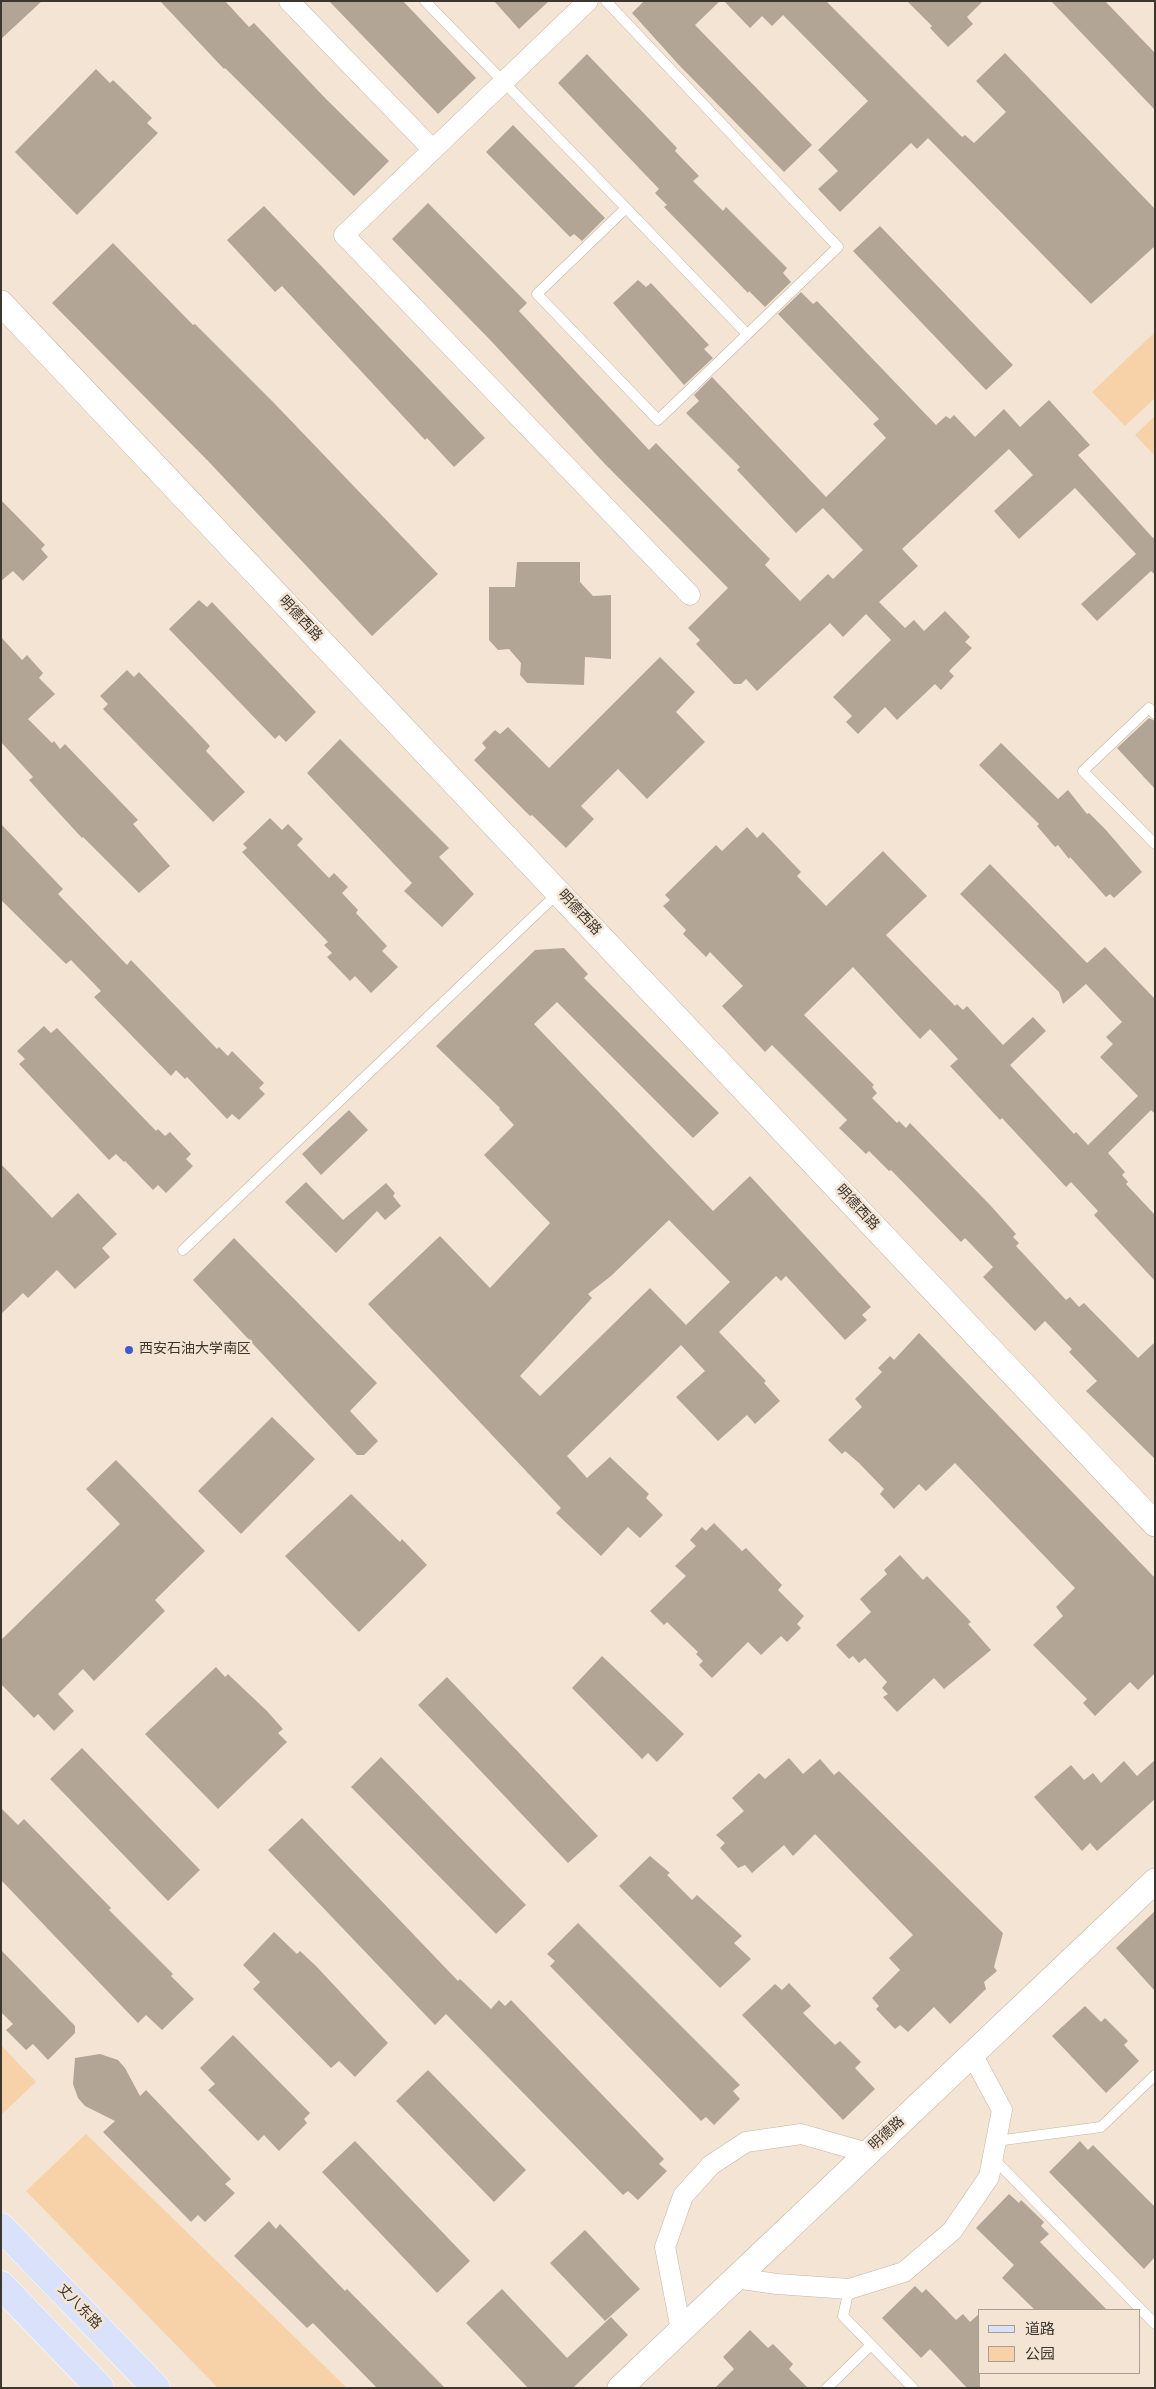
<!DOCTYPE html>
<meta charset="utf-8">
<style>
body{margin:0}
#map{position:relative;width:1156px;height:2389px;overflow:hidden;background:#f3e4d3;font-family:"Titillium Web","Noto Sans SC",sans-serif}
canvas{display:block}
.frame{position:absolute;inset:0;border:2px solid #3c362f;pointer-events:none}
.legend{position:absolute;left:978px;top:2309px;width:162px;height:65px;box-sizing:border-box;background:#f3e4d3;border:1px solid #aa9e91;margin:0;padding:6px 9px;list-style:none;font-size:15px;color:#3c362f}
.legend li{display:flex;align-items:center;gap:10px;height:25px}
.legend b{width:25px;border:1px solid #aa9e91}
</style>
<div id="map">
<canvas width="1156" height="2389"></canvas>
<div class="frame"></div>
<ul class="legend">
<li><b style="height:6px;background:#dae2fb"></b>道路</li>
<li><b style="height:14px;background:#f7d2a9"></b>公园</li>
</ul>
</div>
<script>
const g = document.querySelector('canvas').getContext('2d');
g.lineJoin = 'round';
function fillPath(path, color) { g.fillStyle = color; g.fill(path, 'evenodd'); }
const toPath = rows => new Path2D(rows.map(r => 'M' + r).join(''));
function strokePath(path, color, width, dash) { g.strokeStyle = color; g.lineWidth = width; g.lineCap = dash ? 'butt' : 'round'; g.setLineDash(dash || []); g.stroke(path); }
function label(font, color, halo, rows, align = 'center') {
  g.font = font + ' "Titillium Web","Noto Sans SC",sans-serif'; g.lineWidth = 5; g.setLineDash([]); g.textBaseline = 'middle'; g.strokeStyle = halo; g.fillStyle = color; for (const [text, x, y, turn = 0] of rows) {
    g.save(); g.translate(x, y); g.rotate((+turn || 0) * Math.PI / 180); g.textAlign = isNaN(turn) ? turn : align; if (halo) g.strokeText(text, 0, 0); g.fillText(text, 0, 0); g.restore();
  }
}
fillPath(toPath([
 [1155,332,1155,398,1125,426,1092,392],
 [1155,416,1155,456,1135,435],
 [1,2045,36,2082,1,2115],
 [86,2134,347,2388,218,2388,26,2191]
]), '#f7d2a9');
fillPath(toPath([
 [1,1,42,1,1,39],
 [160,1,225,1,249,27,254,23,326,99,389,161,354,196,225,68,224,69],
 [329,1,403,1,476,78,438,114],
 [494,1,549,1,519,29],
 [644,1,720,1,695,25,812,145,784,172,679,65,632,13],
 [724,1,826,1,962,137,965,135,974,143,1006,112,976,81,1005,53,1155,209,1155,246,1091,304,928,138,917,149,911,143,840,212,818,189,838,171,818,150,868,101,783,15,772,26,762,16,750,28],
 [907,1,983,1,967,17,973,24,948,47,930,28,932,26],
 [1051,1,1105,1,1155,53,1155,110],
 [587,54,677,148,675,151,699,176,693,181,723,211,726,207,787,268,783,273,791,282,765,307,749,291,748,293,664,207,667,205,655,193,659,189,558,83],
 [96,69,110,83,113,80,152,118,147,123,158,133,77,215,15,152],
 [513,125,605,218,582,241,574,234,570,237,486,152],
 [428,203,527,303,519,311,607,405,649,450,656,443,770,559,765,565,800,601,828,574,833,579,863,550,823,508,796,533,737,470,740,467,686,413,699,401,694,395,712,377,826,497,886,438,873,424,879,419,778,314,801,292,813,304,817,301,936,425,946,416,950,419,954,415,975,437,1004,409,1020,427,1049,400,1090,445,1078,455,1153,538,1155,537,1155,575,1151,571,1097,621,1081,604,1136,554,1075,488,1019,539,994,511,1033,475,1009,449,902,549,918,566,879,602,905,628,914,620,924,631,945,611,970,637,965,642,972,648,949,671,954,676,941,690,935,684,897,720,885,707,858,734,846,722,852,716,833,697,891,640,866,614,843,637,830,623,757,691,746,679,741,684,734,684,696,644,700,640,688,628,728,588,604,463,493,343,392,239],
 [264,206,485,438,454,467,427,438,425,440,282,286,275,292,227,240],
 [880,226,1013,365,986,390,853,251],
 [113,243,193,325,195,324,274,403,438,574,372,636,210,463,52,303],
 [638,280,646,287,651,283,709,345,704,349,713,358,684,385,613,303],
 [1,500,45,545,41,549,48,557,23,581,13,571,1,581],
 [517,562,580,562,580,582,593,596,611,595,611,659,585,657,584,685,527,683,520,675,521,663,509,649,498,650,489,640,489,587,515,587],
 [199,600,207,607,212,602,316,712,286,742,279,735,275,739,169,629],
 [1,637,22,660,27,655,43,673,39,678,55,694,28,719,52,743,54,741,60,749,65,744,138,820,133,824,170,866,139,893,83,837,82,838,47,800,29,780,33,777,1,742],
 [660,657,695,692,676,712,705,742,647,799,618,769,581,806,594,819,566,848,532,815,530,816,474,760,486,748,482,743,495,730,500,734,508,727,549,768],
 [127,670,134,677,139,672,195,730,210,746,206,751,245,792,213,822,103,709,108,704,100,696],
 [1149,718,1155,721,1155,789,1117,748],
 [340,739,449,848,439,857,474,894,442,927,404,891,412,883,307,773],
 [1001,743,1058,799,1068,790,1087,814,1089,813,1106,830,1142,872,1114,898,1110,894,1106,897,1070,857,1069,859,1058,845,1055,847,1037,826,1039,824,979,765],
 [270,818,282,830,288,824,303,839,297,845,329,878,334,873,348,887,342,893,358,910,356,913,387,946,382,951,398,967,371,993,355,976,350,981,327,957,332,953,324,945,328,942,242,852,247,848,243,844],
 [1,824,63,889,58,894,127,965,131,960,217,1049,219,1047,228,1056,232,1051,264,1083,259,1088,265,1094,239,1120,232,1114,227,1119,187,1077,185,1079,176,1070,171,1076,94,997,101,991,71,960,66,964,1,900],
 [747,827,757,838,763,832,801,872,797,876,826,906,883,851,927,896,886,935,955,1006,957,1004,963,1010,967,1006,1003,1045,1033,1017,1046,1031,1010,1065,1074,1134,1076,1132,1088,1145,1138,1096,1100,1057,1113,1044,1106,1037,1122,1022,1086,984,1063,1004,1059,992,960,894,990,864,1087,963,1105,947,1155,999,1155,1114,1151,1110,1108,1153,1125,1172,1122,1175,1128,1182,1126,1184,1155,1215,1155,1281,1094,1215,1098,1211,1071,1182,1066,1187,1002,1118,1000,1120,950,1066,958,1059,930,1029,920,1039,853,967,804,1015,874,1085,872,1087,877,1093,872,1098,897,1123,899,1121,906,1128,910,1123,991,1206,1016,1234,1013,1237,1019,1243,1016,1246,1066,1300,1070,1297,1079,1307,1084,1303,1138,1358,1155,1342,1155,1459,1086,1391,1097,1381,1069,1352,1072,1349,1045,1321,1035,1331,983,1277,993,1267,965,1238,961,1242,891,1170,889,1171,869,1151,866,1154,839,1128,847,1120,772,1045,765,1052,722,1006,743,986,710,952,706,957,683,934,686,930,663,906,670,900,665,895,716,845,722,851],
 [564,948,588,974,584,978,719,1113,693,1138,557,1002,534,1024,713,1211,750,1176,871,1307,862,1315,867,1320,845,1340,786,1276,781,1281,776,1276,719,1332,766,1381,764,1383,780,1401,755,1424,747,1415,718,1441,676,1397,705,1371,681,1345,567,1456,587,1478,610,1457,649,1494,646,1498,663,1515,640,1538,628,1527,601,1556,556,1513,561,1508,368,1304,440,1236,490,1288,550,1223,484,1155,514,1125,499,1109,500,1108,436,1046,535,950],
 [669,1220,730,1282,686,1325,650,1288,540,1396,520,1376,592,1298,588,1294,611,1276],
 [44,1026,51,1033,57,1028,156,1131,158,1129,165,1136,170,1132,191,1154,186,1159,193,1166,166,1193,158,1185,153,1190,125,1161,124,1162,116,1154,109,1160,19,1064,25,1059,17,1051],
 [349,1110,368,1130,321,1175,302,1154],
 [1,1164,52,1218,78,1193,117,1234,102,1248,110,1257,75,1289,57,1270,28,1298,23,1293,1,1314],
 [306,1182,343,1220,386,1183,395,1193,393,1196,401,1206,385,1220,377,1211,336,1253,285,1202],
 [234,1238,377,1383,350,1411,378,1441,364,1455,357,1455,193,1280],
 [919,1333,1155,1578,1155,1673,1138,1690,1130,1682,1095,1716,1083,1703,1087,1699,1033,1645,1063,1616,1056,1607,1075,1588,955,1463,926,1491,919,1484,894,1509,880,1494,884,1489,859,1463,845,1451,842,1454,828,1440,862,1407,855,1399,882,1372,878,1368,890,1356,894,1360],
 [272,1417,315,1459,241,1534,198,1491],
 [116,1460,205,1551,155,1600,165,1611,94,1681,83,1669,58,1694,74,1711,54,1731,38,1714,34,1718,1,1684,1,1640,120,1524,86,1489],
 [351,1494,400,1542,402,1539,427,1565,359,1632,285,1556],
 [714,1523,742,1551,746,1548,782,1585,778,1590,804,1616,797,1624,801,1628,787,1642,781,1636,761,1655,748,1642,712,1678,699,1665,703,1661,696,1654,698,1652,667,1622,664,1625,650,1611,686,1576,675,1566,696,1546,690,1540,702,1527,706,1531],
 [900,1555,923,1580,927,1576,971,1622,968,1624,991,1650,944,1689,934,1678,897,1712,883,1697,888,1694,882,1688,887,1682,865,1658,859,1663,853,1656,849,1659,836,1645,871,1612,860,1599,887,1574,884,1570],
 [602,1656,684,1734,657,1762,648,1753,642,1759,572,1688],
 [216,1667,225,1677,228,1674,231,1677,267,1711,283,1729,278,1733,287,1742,218,1809,145,1734],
 [447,1677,598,1836,568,1863,418,1705],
 [82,1748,200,1870,168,1901,50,1779],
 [381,1757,526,1905,496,1934,351,1787],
 [789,1758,803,1774,820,1759,834,1775,839,1771,1003,1933,994,1967,997,1971,984,1982,986,1989,950,2024,934,2007,908,2032,900,2025,895,2029,876,2009,879,2006,872,1998,900,1970,889,1958,913,1935,815,1834,793,1856,784,1845,752,1873,745,1865,738,1868,720,1848,725,1843,716,1835,744,1811,732,1798,759,1773,765,1779],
 [1155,1760,1155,1799,1097,1851,1090,1843,1082,1851,1034,1797,1071,1765,1084,1780,1093,1773,1101,1783,1124,1761,1137,1776],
 [1,1808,18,1825,24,1819,111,1908,109,1910,173,1974,171,1976,194,1999,162,2030,146,2015,138,2023,1,1880],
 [302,1818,458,1981,460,1979,491,2009,499,2000,505,2006,511,2000,664,2159,659,2164,667,2171,638,2200,628,2191,623,2195,446,2014,435,2025,268,1850],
 [650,1856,670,1873,667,1875,692,1900,697,1895,742,1936,734,1943,751,1959,720,1988,619,1886],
 [1155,1911,1155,1991,1116,1948],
 [578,1923,740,2085,733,2091,740,2099,714,2125,706,2117,701,2121,550,1966,555,1961,547,1954],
 [274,1932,297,1954,300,1951,316,1966,388,2043,355,2077,339,2061,331,2068,253,1989,260,1982,243,1965],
 [1,1950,75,2026,75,2033,48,2060,33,2044,26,2050,6,2030,13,2024,1,2012],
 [789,1983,811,2006,803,2013,835,2045,840,2041,861,2062,855,2068,875,2089,843,2120,742,2015,775,1984,782,1990],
 [1085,2006,1101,2022,1105,2018,1128,2041,1124,2045,1139,2061,1106,2093,1052,2036],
 [233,2035,310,2113,304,2119,307,2123,279,2151,264,2135,258,2141,208,2090,215,2084,200,2068],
 [100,2054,118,2060,125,2068,140,2096,146,2090,231,2179,225,2184,235,2193,205,2222,198,2215,191,2222,103,2132,115,2121,85,2106,78,2098,73,2084,75,2058],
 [428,2070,526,2170,494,2202,396,2101],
 [355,2141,470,2261,437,2293,322,2172],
 [1080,2141,1088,2150,1093,2145,1155,2207,1155,2257,1144,2269,1049,2172],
 [1009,2194,1019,2203,1021,2200,1044,2222,1041,2226,1049,2234,1040,2242,1107,2310,1035,2310,1002,2278,1014,2265,976,2228],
 [269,2221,276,2229,280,2224,345,2291,347,2289,445,2388,377,2388,313,2323,307,2328,234,2256],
 [585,2230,640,2289,605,2321,550,2263],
 [915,2286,922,2293,926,2289,956,2320,963,2314,970,2322,980,2313,980,2388,967,2388,930,2349,921,2358,882,2318],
 [502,2289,567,2358,611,2317,628,2335,573,2388,528,2388,466,2323],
 [750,2330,768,2348,773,2344,793,2364,789,2369,808,2388,715,2388,734,2369,723,2357]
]), '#b3a595');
const service = toPath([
 [425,1,626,208,537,294,658,420,838,247,606,1],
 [626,208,747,334],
 [1155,714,1149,708,1083,771,1155,844],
 [183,1250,558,893],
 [996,2141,1101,2127,1155,2075],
 [993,2158,1155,2324],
 [849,2289,843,2316,913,2388],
 [827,2388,871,2345]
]);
const minor = toPath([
 [289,1,433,150],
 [588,1,344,235,690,595],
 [735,2278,777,2284,849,2289,904,2272,952,2231,989,2177,1002,2110,972,2054],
 [681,2330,665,2247,683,2196,711,2165,746,2142,801,2134,868,2153]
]);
const tertiary = toPath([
 [1,303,1155,1524],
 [620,2388,1155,1881]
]);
const primary = toPath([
 [1,2227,156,2388],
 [1,2285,100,2388]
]);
strokePath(service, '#c4b5a5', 11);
strokePath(minor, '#c4b5a5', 21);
strokePath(tertiary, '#c4b5a5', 26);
strokePath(primary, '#fff', 29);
strokePath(service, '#fff', 10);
strokePath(minor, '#fff', 20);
strokePath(tertiary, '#fff', 25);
strokePath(primary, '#dae2fb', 28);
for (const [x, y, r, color] of [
 [129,1350,5,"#4259cc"]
]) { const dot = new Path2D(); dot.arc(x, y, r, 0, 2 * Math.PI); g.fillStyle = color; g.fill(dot); strokePath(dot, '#f3e4d3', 2); }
label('14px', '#3c362f', '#f3e4d3', [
 ["明德西路",300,619,47],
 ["明德西路",579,913,47],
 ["明德西路",857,1208,47],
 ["明德路",887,2134,-43],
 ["丈八东路",79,2307,46]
]);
label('14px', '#3c362f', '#f3e4d3', [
 ["西安石油大学南区",139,1350]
], 'left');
</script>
